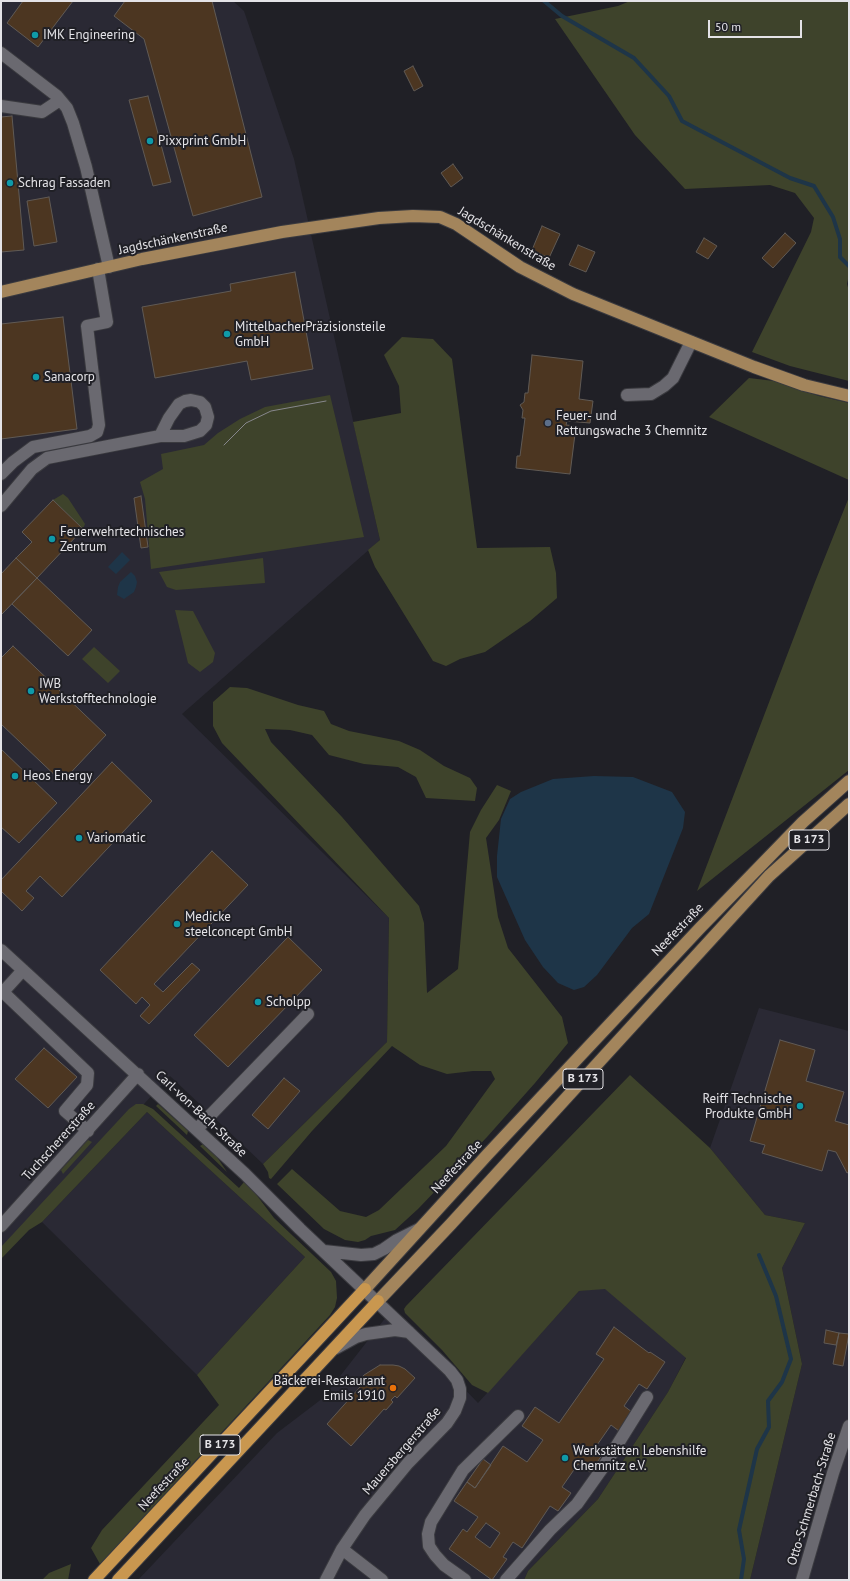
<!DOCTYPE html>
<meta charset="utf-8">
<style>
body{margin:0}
#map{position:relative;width:850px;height:1581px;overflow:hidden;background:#202026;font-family:"PT Sans",sans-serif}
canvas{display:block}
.frame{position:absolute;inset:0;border:2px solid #e4e3e7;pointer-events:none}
.scale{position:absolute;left:708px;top:20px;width:94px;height:18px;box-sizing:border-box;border:2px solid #e4e3e7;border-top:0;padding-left:5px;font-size:12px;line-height:14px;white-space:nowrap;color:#e4e3e7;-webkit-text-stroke:3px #202026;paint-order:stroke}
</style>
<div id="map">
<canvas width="850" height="1581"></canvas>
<div class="frame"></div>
<div class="scale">50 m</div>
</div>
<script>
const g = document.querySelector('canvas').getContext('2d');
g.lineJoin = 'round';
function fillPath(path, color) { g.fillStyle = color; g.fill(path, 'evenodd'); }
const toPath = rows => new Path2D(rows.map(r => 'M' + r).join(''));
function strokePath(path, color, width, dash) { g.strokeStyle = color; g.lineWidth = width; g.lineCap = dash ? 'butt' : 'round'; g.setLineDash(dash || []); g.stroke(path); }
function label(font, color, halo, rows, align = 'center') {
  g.font = font + ' "PT Sans",sans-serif'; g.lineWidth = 4; g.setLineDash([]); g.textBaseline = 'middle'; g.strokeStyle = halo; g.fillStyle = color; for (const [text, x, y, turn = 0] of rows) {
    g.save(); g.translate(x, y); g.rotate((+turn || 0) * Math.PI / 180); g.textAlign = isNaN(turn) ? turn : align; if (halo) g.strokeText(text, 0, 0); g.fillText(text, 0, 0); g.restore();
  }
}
fillPath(toPath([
 [1,1,233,1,244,11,294,159,380,540,182,714,389,918,387,1042,263,1164,170,1076,1,1258],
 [759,1008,849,1031,849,1580,750,1580,802,1364,782,1268,805,1223,765,1215,710,1148],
 [147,1112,305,1257,197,1375,42,1222],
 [605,1288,686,1357,668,1392,598,1499,528,1571,524,1580,138,1580,277,1433,323,1398,390,1312,478,1403,579,1291]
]), '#2a2934');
fillPath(toPath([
 [630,1,849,1,849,275,847,284,849,291,849,381,790,366,752,352,811,232,814,218,795,193,770,185,685,189,635,135,555,19,618,6],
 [402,337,433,339,452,359,477,548,550,547,556,573,557,598,530,621,485,652,460,659,446,666,433,661,375,567,368,550,380,540,353,422,401,413,399,386,384,355],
 [749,378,774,381,819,396,849,403,849,480,709,417],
 [330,395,364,537,151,569,145,499,140,482,163,469,161,454,204,445,218,433,240,419,265,407],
 [63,494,68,498,85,524,83,529,53,500],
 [849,497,849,770,697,891,815,582],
 [263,558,265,583,176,590,167,587,159,572],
 [175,610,193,611,215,653,213,662,200,672,188,663],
 [94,647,120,671,108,683,82,659],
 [230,687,247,688,298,705,324,711,331,724,349,731,399,741,420,750,444,766,470,778,477,788,475,801,426,798,416,777,398,767,364,764,329,755,312,735,290,730,265,729,271,742,342,817,419,906,424,923,427,993,458,969,470,832,481,810,497,785,511,791,499,820,486,838,498,917,508,948,562,1017,568,1043,535,1083,487,1137,418,1209,395,1230,371,1236,365,1240,358,1242,345,1240,324,1229,277,1184,292,1169,340,1211,366,1217,379,1210,446,1146,495,1079,491,1071,473,1071,447,1074,420,1065,392,1046,312,1131,271,1179,269,1178,268,1172,263,1164,387,1042,389,918,222,743,213,726,213,702],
 [630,1075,710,1148,765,1215,805,1223,782,1268,802,1364,750,1580,524,1580,528,1571,598,1499,668,1392,686,1358,605,1289,579,1291,488,1393,472,1385,442,1350,405,1313,404,1309,406,1306],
 [136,1104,143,1104,153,1109,239,1188,244,1182,255,1193,274,1218,331,1272,336,1281,337,1298,335,1307,330,1315,100,1564,91,1548,102,1530,219,1405,197,1375,305,1257,147,1112,42,1222,29,1230,1,1259,1,1247,129,1109],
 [158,1104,188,1131,187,1135,156,1106],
 [88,1140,92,1142,63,1174,61,1170],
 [203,1144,217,1157,227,1172,200,1146],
 [71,1564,68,1580,42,1580,49,1573]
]), '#3e432b');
fillPath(toPath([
 [122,552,130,560,116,574,108,567],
 [131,572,135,576,137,582,136,587,134,592,124,599,117,595,118,587,120,582],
 [594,776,633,777,672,792,685,812,683,828,649,914,632,928,597,975,584,987,574,990,558,983,543,967,525,940,497,877,497,856,501,819,510,799,521,792,553,779]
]), '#1e3548');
strokePath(toPath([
 [544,1,562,16,634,58,669,96,682,121,790,178,814,186,833,217,840,239,840,257,849,266],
 [741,1580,744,1559,739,1530,757,1449,769,1427,768,1401,782,1382,791,1359,776,1296,759,1255]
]), '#1e3548', 4);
const building = toPath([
 [23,1,73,1,38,47,7,23,23,1],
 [125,1,212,1,262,197,193,216,144,39,114,16,125,1],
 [413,66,423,86,414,91,404,71,413,66],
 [148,96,171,182,153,186,129,100,148,96],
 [12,116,24,250,1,252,1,117,12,116],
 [453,164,463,178,451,187,441,173,453,164],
 [49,197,57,242,34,246,27,201,49,197],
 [542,226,560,234,549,258,532,250,542,226],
 [785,233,796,243,773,268,762,258,785,233],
 [704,238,717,246,708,259,696,252,704,238],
 [578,245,595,252,586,272,569,265,578,245],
 [295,272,313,369,251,380,247,361,155,378,142,307,231,291,230,284,295,272],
 [63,317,77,429,1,439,1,324,63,317],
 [532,355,583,361,579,399,593,401,590,423,567,421,566,425,576,426,570,474,516,468,517,456,520,456,525,418,522,418,523,410,520,405,524,402,525,393,528,393,532,355],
 [141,496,148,547,141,548,134,498,141,496],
 [53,500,83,529,37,578,16,558,32,542,22,532,53,500],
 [16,558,37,578,1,615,1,574,16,558],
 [37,578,92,630,68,656,12,604,37,578],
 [13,646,106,735,62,782,1,724,1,658,13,646],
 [1,749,57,803,19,843,1,827,1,749],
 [112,762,152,801,62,897,40,876,26,891,34,898,22,911,1,891,1,880,112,762],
 [212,851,248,885,154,984,163,992,192,963,200,970,149,1024,140,1016,150,1005,142,997,136,1004,100,970,212,851],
 [288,937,322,970,228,1067,194,1035,288,937],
 [780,1040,815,1050,806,1081,844,1092,835,1121,849,1125,849,1172,847,1173,836,1152,828,1150,822,1171,762,1153,765,1145,750,1141,780,1040],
 [44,1048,77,1077,48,1108,15,1079,44,1048],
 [284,1078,300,1091,268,1129,252,1115,284,1078],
 [614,1327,649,1353,650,1352,665,1362,647,1389,639,1384,624,1406,632,1412,619,1431,611,1425,595,1448,603,1454,590,1472,578,1464,562,1487,571,1493,558,1511,550,1506,522,1548,513,1542,503,1557,507,1559,492,1580,449,1549,463,1529,467,1532,478,1517,454,1501,467,1482,475,1488,503,1446,527,1462,543,1440,522,1426,535,1407,559,1423,604,1359,596,1354,614,1327],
 [486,1523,500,1533,490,1548,475,1537,486,1523],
 [826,1330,839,1333,836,1345,824,1343,826,1330],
 [839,1333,849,1334,843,1366,833,1364,839,1333],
 [380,1365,393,1365,399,1366,405,1369,415,1378,397,1398,395,1396,391,1400,393,1402,386,1410,384,1409,351,1446,327,1424,360,1387,356,1383,364,1375,380,1365],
 [483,1459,491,1465,475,1488,467,1482,483,1459]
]);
fillPath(building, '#4c3621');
strokePath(building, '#605a55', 1);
const minor = toPath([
 [1,53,57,96,67,108,73,123,86,167,109,267],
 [1,106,42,112,60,100],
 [627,395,651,394,664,386,673,378,691,342],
 [1,474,13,462,33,447,90,436,97,432,99,425,87,326,107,322,98,269],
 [1,506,32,469,47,458,160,436,184,436,200,431,206,425,208,417,205,407,200,402,191,400,185,401,179,404,169,418,160,436],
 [1,950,245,1174,300,1229,450,1371,457,1380,460,1389,460,1398,455,1411,447,1423,408,1463,365,1515,342,1549,326,1580],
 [23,970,3,992,88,1073,87,1085,65,1111,88,1131],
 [197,1129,308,1014],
 [1,1226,138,1074],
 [324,1251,361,1255,374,1254,384,1249,397,1240,419,1229],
 [336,1348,356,1337,366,1334,395,1330,409,1332],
 [342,1549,382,1580],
 [465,1580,444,1565,435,1555,429,1546,428,1534,431,1522,463,1470,518,1416],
 [506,1580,550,1530,577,1504,604,1466,647,1397],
 [802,1580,833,1473,849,1426]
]);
const major = toPath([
 [1,292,142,259,282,232,379,218,413,216,440,217,456,224,520,267,573,294,754,367,804,385,849,396],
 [365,1289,487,1155,700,928,803,822,849,781],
 [378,1301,451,1224,769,876,849,804]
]);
const highway = toPath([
 [94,1580,365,1289],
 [118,1580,378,1301]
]);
strokePath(minor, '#3a3a3f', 14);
strokePath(major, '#3a3a3f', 14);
strokePath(highway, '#3a3a3f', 14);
strokePath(minor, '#6a6970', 12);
strokePath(major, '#a3855c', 12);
strokePath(highway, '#c9974f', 12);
strokePath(toPath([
 [224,445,246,423,271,411,326,401]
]), '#87878c', 1);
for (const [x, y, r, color] of [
 [35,35,4,"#0f9aa8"],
 [150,141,4,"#0f9aa8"],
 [10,183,4,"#0f9aa8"],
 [227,334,4,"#0f9aa8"],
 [36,377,4,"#0f9aa8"],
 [548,423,4,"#5c6f8a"],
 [52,539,4,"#0f9aa8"],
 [31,691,4,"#0f9aa8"],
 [15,776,4,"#0f9aa8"],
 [79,838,4,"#0f9aa8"],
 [177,924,4,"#0f9aa8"],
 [258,1002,4,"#0f9aa8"],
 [800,1106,4,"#0f9aa8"],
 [393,1388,4,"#e8710a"],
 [565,1458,4,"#0f9aa8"]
]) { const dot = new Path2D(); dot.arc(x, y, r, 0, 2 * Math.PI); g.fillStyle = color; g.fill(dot); strokePath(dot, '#202026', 1.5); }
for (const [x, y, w] of [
 [809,840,40],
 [583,1079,40],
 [220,1445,40]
]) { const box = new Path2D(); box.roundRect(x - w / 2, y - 10, w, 20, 3); g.fillStyle = '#202026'; g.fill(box); strokePath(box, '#e4e3e7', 1); }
label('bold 12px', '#e4e3e7', null, [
 ["B 173",809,840],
 ["B 173",583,1079],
 ["B 173",220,1445]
]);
label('13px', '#e4e3e7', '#202026', [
 ["IMK Engineering",43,35],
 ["Pixxprint GmbH",158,141],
 ["Schrag Fassaden",18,183],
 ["MittelbacherPräzisionsteile",235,327],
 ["GmbH",235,342],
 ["Sanacorp",44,377],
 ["Feuer- und",556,416],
 ["Rettungswache 3 Chemnitz",556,431],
 ["Feuerwehrtechnisches",60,532],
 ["Zentrum",60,547],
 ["IWB",39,684],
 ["Werkstofftechnologie",39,699],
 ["Heos Energy",23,776],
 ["Variomatic",87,838],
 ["Medicke",185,917],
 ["steelconcept GmbH",185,932],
 ["Scholpp",266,1002],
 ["Reiff Technische",792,1099,"right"],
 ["Produkte GmbH",792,1114,"right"],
 ["Bäckerei-Restaurant",385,1381,"right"],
 ["Emils 1910",385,1396,"right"],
 ["Werkstätten Lebenshilfe",573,1451],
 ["Chemnitz e.V.",573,1466]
], 'left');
label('13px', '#e4e3e7', '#202026', [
 ["Jagdschänkenstraße",173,239,-12],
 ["Jagdschänkenstraße",507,239,31],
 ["Neefestraße",678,930,-46],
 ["Carl-von-Bach-Straße",201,1114,43],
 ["Tuchschererstraße",59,1141,-48],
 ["Neefestraße",457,1167,-47],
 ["Mauersbergerstraße",402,1451,-49],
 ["Neefestraße",164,1484,-47],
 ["Otto-Schmerbach-Straße",812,1499,-73]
]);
</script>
